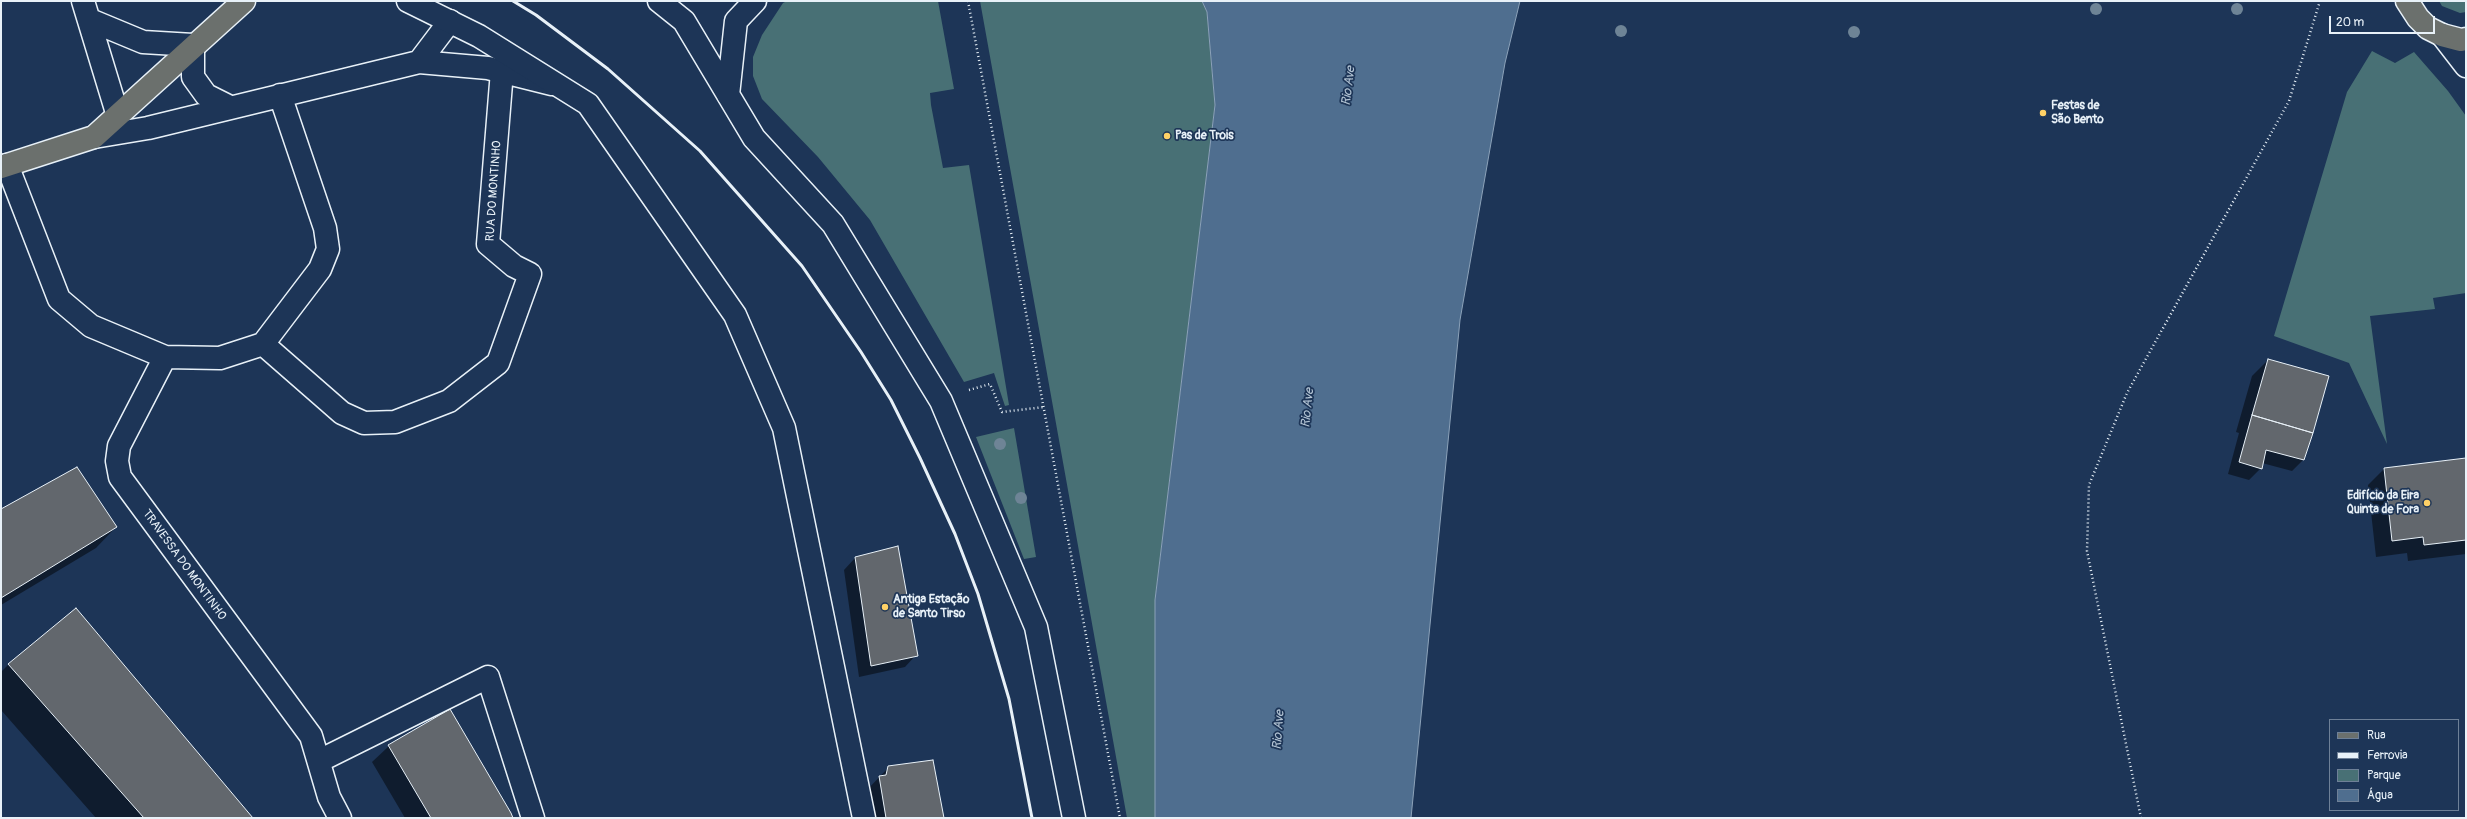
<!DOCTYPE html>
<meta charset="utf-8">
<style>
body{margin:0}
#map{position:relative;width:2467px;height:819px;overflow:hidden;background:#1d3557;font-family:Pangolin,sans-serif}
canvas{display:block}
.frame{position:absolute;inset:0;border:2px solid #e8f1f8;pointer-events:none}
.legend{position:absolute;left:2329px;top:719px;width:130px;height:92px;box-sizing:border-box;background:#1d3557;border:1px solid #6e8097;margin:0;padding:5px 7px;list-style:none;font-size:12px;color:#e8f1f8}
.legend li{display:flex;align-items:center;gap:8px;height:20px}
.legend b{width:20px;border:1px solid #6e8097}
.scale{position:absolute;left:2329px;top:16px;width:106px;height:18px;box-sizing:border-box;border:2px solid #e8f1f8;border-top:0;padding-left:5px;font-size:12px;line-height:14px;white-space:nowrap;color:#e8f1f8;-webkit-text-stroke:3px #1d3557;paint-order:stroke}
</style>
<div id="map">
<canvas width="2467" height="819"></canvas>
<div class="frame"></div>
<ul class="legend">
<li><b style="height:5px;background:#6b706d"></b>Rua</li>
<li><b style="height:5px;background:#e8f1f8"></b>Ferrovia</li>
<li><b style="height:11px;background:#487075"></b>Parque</li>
<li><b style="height:11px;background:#4f6e8f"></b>Água</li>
</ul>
<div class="scale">20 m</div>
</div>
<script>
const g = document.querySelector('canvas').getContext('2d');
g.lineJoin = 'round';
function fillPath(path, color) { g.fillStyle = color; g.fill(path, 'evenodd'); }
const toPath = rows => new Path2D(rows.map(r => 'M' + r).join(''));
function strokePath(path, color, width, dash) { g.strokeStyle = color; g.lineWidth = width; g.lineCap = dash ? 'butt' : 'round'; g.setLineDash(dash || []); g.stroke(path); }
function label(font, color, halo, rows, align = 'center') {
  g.font = font + ' Pangolin,sans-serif'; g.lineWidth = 3.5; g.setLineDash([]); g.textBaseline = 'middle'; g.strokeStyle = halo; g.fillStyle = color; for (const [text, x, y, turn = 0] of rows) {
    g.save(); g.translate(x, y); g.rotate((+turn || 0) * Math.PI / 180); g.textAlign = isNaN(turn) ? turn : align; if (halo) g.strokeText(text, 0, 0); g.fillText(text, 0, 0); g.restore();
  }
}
fillPath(toPath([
 [787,1,938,1,954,89,930,93,931,105,943,168,969,165,1009,405,1005,406,994,373,964,382,870,220,818,157,762,99,753,76,753,57,762,35,783,3],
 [980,1,1202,1,1207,12,1215,105,1155,600,1155,818,1127,818],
 [2439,1,2466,1,2466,12,2460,13,2442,6],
 [2372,51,2395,63,2414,52,2448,91,2466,116,2466,293,2433,298,2435,309,2370,316,2387,444,2349,363,2274,336,2347,92],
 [1014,428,1036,557,1024,559,976,437]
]), '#487075');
const water = toPath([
 [1202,1,1520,1,1505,63,1460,320,1411,818,1155,818,1155,600,1215,105,1207,12,1202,1]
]);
fillPath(water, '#4f6e8f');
strokePath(water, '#8ca2b9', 1);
fillPath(toPath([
 [2268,360,2312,432,2303,460,2292,471,2262,463,2261,468,2249,480,2228,474,2239,433,2236,432,2252,376],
 [2466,459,2466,554,2408,561,2407,553,2376,557,2368,485,2384,469],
 [1,511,116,527,96,548,1,605],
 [897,547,916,655,905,667,859,677,844,570,855,558],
 [9,664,252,818,96,818,1,710,1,672],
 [389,746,512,818,405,818,372,762],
 [889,767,943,818,868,818,863,794]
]), '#0007');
const building = toPath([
 [2268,359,2329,376,2313,433,2252,415,2268,359],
 [2252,415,2313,433,2304,460,2266,450,2262,469,2239,462,2252,415],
 [2466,458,2466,540,2424,545,2423,537,2392,541,2384,468,2466,458],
 [77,467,117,527,1,598,1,509,77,467],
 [898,546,918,656,871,666,855,557,898,546],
 [76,608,253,818,144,818,8,664,76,608],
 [450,709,511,813,513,818,431,818,388,745,450,709],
 [933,760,944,818,886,818,879,776,886,775,888,766,933,760]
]);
fillPath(building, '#62676d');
strokePath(building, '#e8f1f8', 1);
const street = toPath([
 [659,1,684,21,754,138,833,224,941,401,1036,627,1074,818],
 [193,45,193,77,206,95,230,107],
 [419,62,450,21],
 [728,95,736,21,755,1],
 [94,137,148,128,419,62,488,68,552,84],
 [7,165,59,299,91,326,165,357,220,358,263,344,320,269,328,249,325,228,280,95],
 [263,344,342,413,364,423,395,422,449,401,498,363,530,274,514,266,488,244,502,71],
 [165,357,119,446,117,461,120,477,311,736,329,797,340,818],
 [319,761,488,677,533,818]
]);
const secondary = toPath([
 [83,1,118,116],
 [408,1,479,36,588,104,735,315,784,428,864,818],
 [90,20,143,42,193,45],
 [2442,35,2466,66]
]);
const primary = toPath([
 [2407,1,2418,18,2428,28,2442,35,2461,40,2466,39],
 [1,167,94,137,244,1]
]);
strokePath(street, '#e8f1f8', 25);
strokePath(secondary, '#e8f1f8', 25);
strokePath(primary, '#e8f1f8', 25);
strokePath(toPath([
 [968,1,1120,818],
 [969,390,990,384,1002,412,1044,407],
 [2141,818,2087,551,2089,485,2127,393,2289,101,2320,1]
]), '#e8f1f8', 2.5, [1, 3]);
strokePath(street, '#1d3557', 22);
strokePath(secondary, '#1d3557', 22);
strokePath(primary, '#6b706d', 22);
strokePath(toPath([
 [513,1,536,15,608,69,700,151,802,266,861,352,891,400,920,458,955,534,978,594,1009,699,1032,818]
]), '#e8f1f8', 3);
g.fillStyle = '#6e8496';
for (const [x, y] of [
 [2096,9],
 [2237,9],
 [1621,31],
 [1854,32],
 [1000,444],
 [1021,498]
]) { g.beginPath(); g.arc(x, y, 6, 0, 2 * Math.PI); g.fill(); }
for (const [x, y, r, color] of [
 [2043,113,4,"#ffd166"],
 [1167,136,4,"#ffd166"],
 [2427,503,4,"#ffd166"],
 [885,607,4,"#ffd166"]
]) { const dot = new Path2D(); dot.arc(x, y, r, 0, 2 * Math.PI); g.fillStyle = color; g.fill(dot); strokePath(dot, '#1d3557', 1.5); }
label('bold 12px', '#e8f1f8', '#1d3557', [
 ["Festas de",2051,106],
 ["São Bento",2051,120],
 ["Pas de Trois",1175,136],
 ["Edifício da Eira",2419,496,"right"],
 ["Quinta de Fora",2419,510,"right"],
 ["Antiga Estação",893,600],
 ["de Santo Tirso",893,614]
], 'left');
label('12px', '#e8f1f8', '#1d3557', [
 ["RUA DO MONTINHO",494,191,-86],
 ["TRAVESSA DO MONTINHO",184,565,54]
]);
label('italic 13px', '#b2c3d3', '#1d3557', [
 ["Rio Ave",1349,86,-83],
 ["Rio Ave",1308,408,-84],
 ["Rio Ave",1279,730,-86]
]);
</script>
